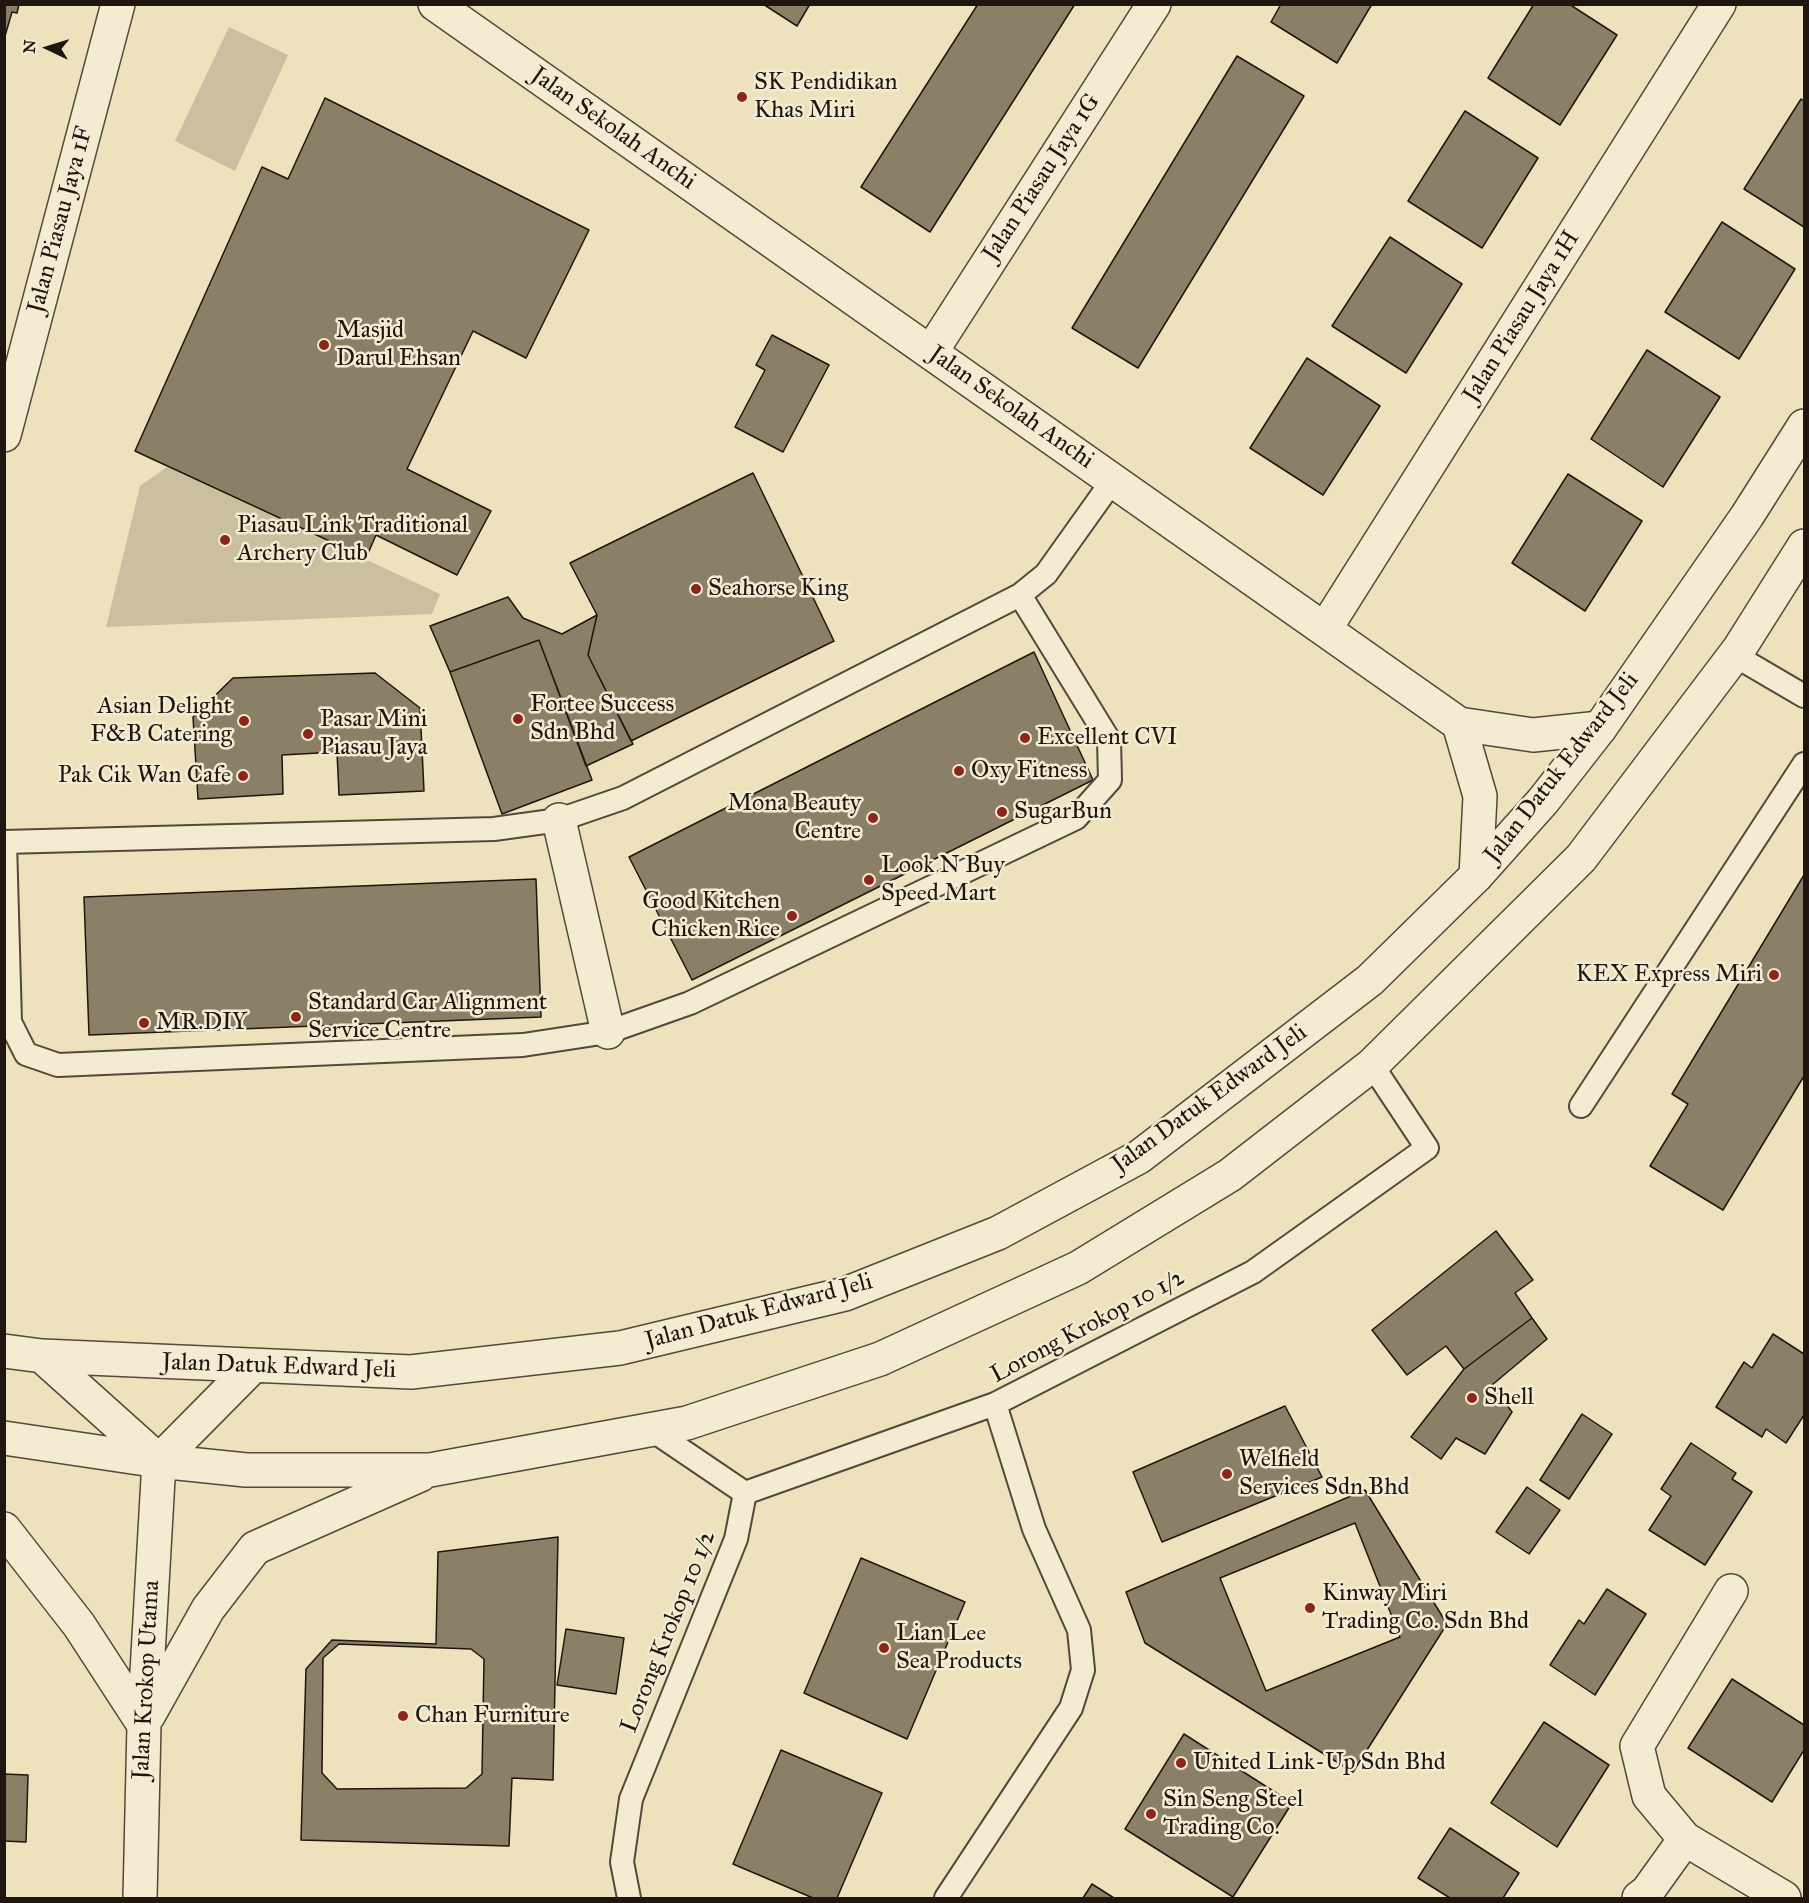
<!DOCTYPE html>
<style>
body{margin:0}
#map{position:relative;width:1809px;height:1903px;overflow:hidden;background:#ede2bb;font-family:"IM FELL Great Primer",serif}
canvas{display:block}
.frame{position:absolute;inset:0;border:6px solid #1f160f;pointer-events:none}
.north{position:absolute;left:18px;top:18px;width:60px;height:60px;-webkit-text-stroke:4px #f3ecd3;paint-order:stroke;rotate:274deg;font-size:16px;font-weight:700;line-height:24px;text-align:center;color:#1f160f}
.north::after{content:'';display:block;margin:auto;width:21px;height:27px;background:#1f160f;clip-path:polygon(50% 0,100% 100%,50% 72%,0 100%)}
</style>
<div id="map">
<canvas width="1809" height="1903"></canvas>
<div class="frame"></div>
<div class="north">N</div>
</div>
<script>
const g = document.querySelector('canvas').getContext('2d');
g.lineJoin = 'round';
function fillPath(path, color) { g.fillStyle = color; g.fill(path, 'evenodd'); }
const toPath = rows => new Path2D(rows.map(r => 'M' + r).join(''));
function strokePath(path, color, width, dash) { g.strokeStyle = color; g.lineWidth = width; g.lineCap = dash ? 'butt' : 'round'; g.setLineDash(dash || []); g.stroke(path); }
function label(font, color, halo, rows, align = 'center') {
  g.font = font + ' "IM FELL Great Primer",serif'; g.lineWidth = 5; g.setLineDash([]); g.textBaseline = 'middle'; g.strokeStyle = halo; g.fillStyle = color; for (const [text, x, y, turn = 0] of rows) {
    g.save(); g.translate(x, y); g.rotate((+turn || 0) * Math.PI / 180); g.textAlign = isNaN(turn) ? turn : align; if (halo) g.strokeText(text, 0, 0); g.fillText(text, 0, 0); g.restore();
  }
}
fillPath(toPath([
 [229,27,288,55,235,171,175,141],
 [167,467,440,594,432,614,106,627,140,486]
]), '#cabf9e');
const building = toPath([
 [4,4,19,4,17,13,12,12,5,36,4,4],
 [763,4,810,4,797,26,763,4],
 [978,4,1075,4,930,232,861,187,978,4],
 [1281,4,1372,4,1337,63,1271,22,1281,4],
 [1534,4,1569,4,1617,35,1560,125,1488,78,1534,4],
 [1237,56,1304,96,1138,368,1072,328,1237,56],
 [325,98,589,230,526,358,473,331,407,469,491,511,457,575,376,535,366,558,135,451,262,167,288,179,325,98],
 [1801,99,1804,101,1804,227,1744,189,1801,99],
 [1465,111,1538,158,1482,248,1408,201,1465,111],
 [1722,222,1795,269,1739,359,1665,312,1722,222],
 [1390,237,1462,284,1406,373,1332,326,1390,237],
 [772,335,829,365,783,452,735,427,765,370,756,365,772,335],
 [1647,350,1720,397,1663,487,1591,439,1647,350],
 [1307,358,1380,406,1323,495,1250,448,1307,358],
 [753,473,834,641,631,741,588,655,597,615,570,563,753,473],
 [1568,474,1642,521,1585,611,1512,563,1568,474],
 [508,597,523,618,562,634,597,615,588,655,633,744,586,766,539,640,450,672,430,626,508,597],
 [539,640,592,780,502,814,450,672,539,640],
 [1034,652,1093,780,692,980,629,857,1034,652],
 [375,673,420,708,424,791,339,795,337,752,282,755,283,794,198,799,193,717,233,678,375,673],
 [1804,875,1804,1076,1723,1210,1650,1166,1688,1104,1672,1094,1804,875],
 [536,879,541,1017,89,1035,84,897,536,879],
 [1496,1231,1533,1280,1515,1293,1532,1318,1464,1369,1446,1346,1407,1375,1372,1330,1496,1231],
 [1532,1318,1547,1339,1492,1385,1512,1412,1485,1454,1456,1438,1441,1459,1411,1437,1464,1369,1532,1318],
 [1773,1334,1804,1354,1804,1415,1786,1443,1766,1429,1762,1437,1716,1407,1744,1362,1752,1368,1773,1334],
 [1285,1406,1322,1477,1162,1542,1133,1472,1285,1406],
 [1582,1414,1612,1434,1569,1499,1540,1480,1582,1414],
 [1691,1443,1736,1473,1732,1479,1752,1492,1705,1565,1649,1530,1671,1496,1661,1489,1691,1443],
 [1527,1487,1560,1510,1529,1554,1496,1532,1527,1487],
 [1365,1490,1447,1624,1353,1772,1145,1643,1126,1592,1365,1490],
 [1355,1523,1400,1637,1266,1691,1220,1578,1355,1523],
 [558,1537,553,1780,512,1778,509,1846,301,1840,306,1669,332,1640,436,1644,438,1552,558,1537],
 [861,1558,965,1602,907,1739,804,1693,861,1558],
 [1607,1589,1646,1614,1595,1695,1550,1665,1579,1620,1584,1624,1607,1589],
 [566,1629,624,1638,616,1694,557,1685,566,1629],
 [339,1644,471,1649,484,1659,482,1774,466,1788,337,1789,322,1773,323,1658,339,1644],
 [1732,1679,1804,1725,1804,1750,1772,1802,1688,1748,1732,1679],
 [1544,1722,1609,1765,1557,1847,1491,1803,1544,1722],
 [1184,1734,1292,1803,1233,1897,1125,1829,1184,1734],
 [781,1750,882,1793,837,1898,813,1898,733,1864,781,1750],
 [4,1774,28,1775,26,1842,4,1841,4,1774],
 [1450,1828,1519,1873,1503,1898,1450,1898,1418,1878,1450,1828],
 [1092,1884,1114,1898,1083,1898,1092,1884]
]);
fillPath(building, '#8a8068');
strokePath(building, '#1f160f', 1.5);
const service = toPath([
 [1734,655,1804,696],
 [4,842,494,829,559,820,623,798,1020,595,1046,574,1113,480],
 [5,842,10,1022,26,1054,58,1065,523,1045,608,1032,690,1003,1076,818,1110,780,1109,740,1020,595],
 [1581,1106,1804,764],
 [745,1493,995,1404],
 [629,1898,622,1862,631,1799,736,1539,745,1493,652,1430],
 [946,1898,1071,1708,1083,1670,1079,1630,1034,1529,995,1404,1253,1272,1427,1148,1372,1065]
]);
const pedestrian = toPath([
 [559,820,608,1032]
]);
const minor = toPath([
 [435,4,1459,724,1480,796,1476,876],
 [931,352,1154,4],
 [4,435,118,4],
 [1325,629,1719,4],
 [1459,724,1533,735,1600,728],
 [1685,1839,1649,1796,1637,1746,1731,1591],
 [1639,1898,1647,1892,1685,1839,1784,1898]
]);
const tertiary = toPath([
 [4,1351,42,1356,411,1372,620,1348,845,1294,998,1233,1139,1157,1370,980,1476,876,1543,801,1600,728,1747,516,1804,426],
 [42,1356,159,1461],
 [4,1438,159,1461,246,1470,430,1470,687,1423,880,1359,1078,1268,1230,1175,1372,1065,1581,858,1739,649,1804,546],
 [159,1461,252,1367],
 [4,1529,79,1625,144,1725],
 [148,1716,208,1609,255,1548,420,1475],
 [140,1898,144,1725,159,1461]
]);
strokePath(service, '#52493a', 26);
strokePath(pedestrian, '#52493a', 36);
strokePath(minor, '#52493a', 36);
strokePath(tertiary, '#52493a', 36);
strokePath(service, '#f3ecd3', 22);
strokePath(pedestrian, '#f3ecd3', 33);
strokePath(minor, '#f3ecd3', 33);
strokePath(tertiary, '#f3ecd3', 33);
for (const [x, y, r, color] of [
 [742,97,6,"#8f2418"],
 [324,345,6,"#8f2418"],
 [225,540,6,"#8f2418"],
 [696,589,6,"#8f2418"],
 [518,719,6,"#8f2418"],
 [244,721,6,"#8f2418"],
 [308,734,6,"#8f2418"],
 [1025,738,6,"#8f2418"],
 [959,771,6,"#8f2418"],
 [243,776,6,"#8f2418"],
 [1002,812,6,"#8f2418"],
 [873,818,6,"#8f2418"],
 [869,880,6,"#8f2418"],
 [792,916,6,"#8f2418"],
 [1774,975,6,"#8f2418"],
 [296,1017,6,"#8f2418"],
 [144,1023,6,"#8f2418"],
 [1472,1398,6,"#8f2418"],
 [1227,1474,6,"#8f2418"],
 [1310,1608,6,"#8f2418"],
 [884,1648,6,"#8f2418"],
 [403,1716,6,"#8f2418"],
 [1181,1763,6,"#8f2418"],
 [1151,1814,6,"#8f2418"]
]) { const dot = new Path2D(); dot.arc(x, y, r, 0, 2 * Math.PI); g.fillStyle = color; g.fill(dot); strokePath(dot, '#f3ecd3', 2); }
label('24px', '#1f160f', '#f3ecd3', [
 ["SK Pendidikan",754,83],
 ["Khas Miri",754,111],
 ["Masjid",336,331],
 ["Darul Ehsan",336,359],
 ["Piasau Link Traditional",237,526],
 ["Archery Club",237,554],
 ["Seahorse King",708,589],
 ["Fortee Success",530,705],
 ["Sdn Bhd",530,733],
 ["Asian Delight",232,707,"right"],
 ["F&B Catering",232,735,"right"],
 ["Pasar Mini",320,720],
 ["Piasau Jaya",320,748],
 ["Excellent CVI",1037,738],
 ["Oxy Fitness",971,771],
 ["Pak Cik Wan Cafe",231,776,"right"],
 ["Mona Beauty",861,804,"right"],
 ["Centre",861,832,"right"],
 ["SugarBun",1014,812],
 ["Look N Buy",881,866],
 ["Speed Mart",881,894],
 ["Good Kitchen",780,902,"right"],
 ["Chicken Rice",780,930,"right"],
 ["KEX Express Miri",1762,975,"right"],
 ["Standard Car Alignment",308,1003],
 ["Service Centre",308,1031],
 ["MR.DIY",156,1023],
 ["Shell",1484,1398],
 ["Welfield",1239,1460],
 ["Services Sdn Bhd",1239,1488],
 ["Kinway Miri",1322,1594],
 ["Trading Co. Sdn Bhd",1322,1622],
 ["Lian Lee",896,1634],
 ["Sea Products",896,1662],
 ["Chan Furniture",415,1716],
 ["United Link-Up Sdn Bhd",1193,1763],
 ["Sin Seng Steel",1163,1800],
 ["Trading Co.",1163,1828]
], 'left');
label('24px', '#1f160f', '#f3ecd3', [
 ["Jalan Sekolah Anchi",613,129,35],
 ["Jalan Piasau Jaya 1G",1042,178,-57],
 ["Jalan Piasau Jaya 1F",61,220,-75],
 ["Jalan Piasau Jaya 1H",1522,317,-58],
 ["Jalan Sekolah Anchi",1011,408,35],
 ["Jalan Datuk Edward Jeli",1562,768,-52],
 ["Jalan Datuk Edward Jeli",1210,1099,-36],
 ["Jalan Datuk Edward Jeli",759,1312,-15],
 ["Lorong Krokop 10 1/2",1088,1327,-28],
 ["Jalan Datuk Edward Jeli",279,1367,2],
 ["Lorong Krokop 10 1/2",669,1632,-68],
 ["Jalan Krokop Utama",147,1680,-87]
]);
</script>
